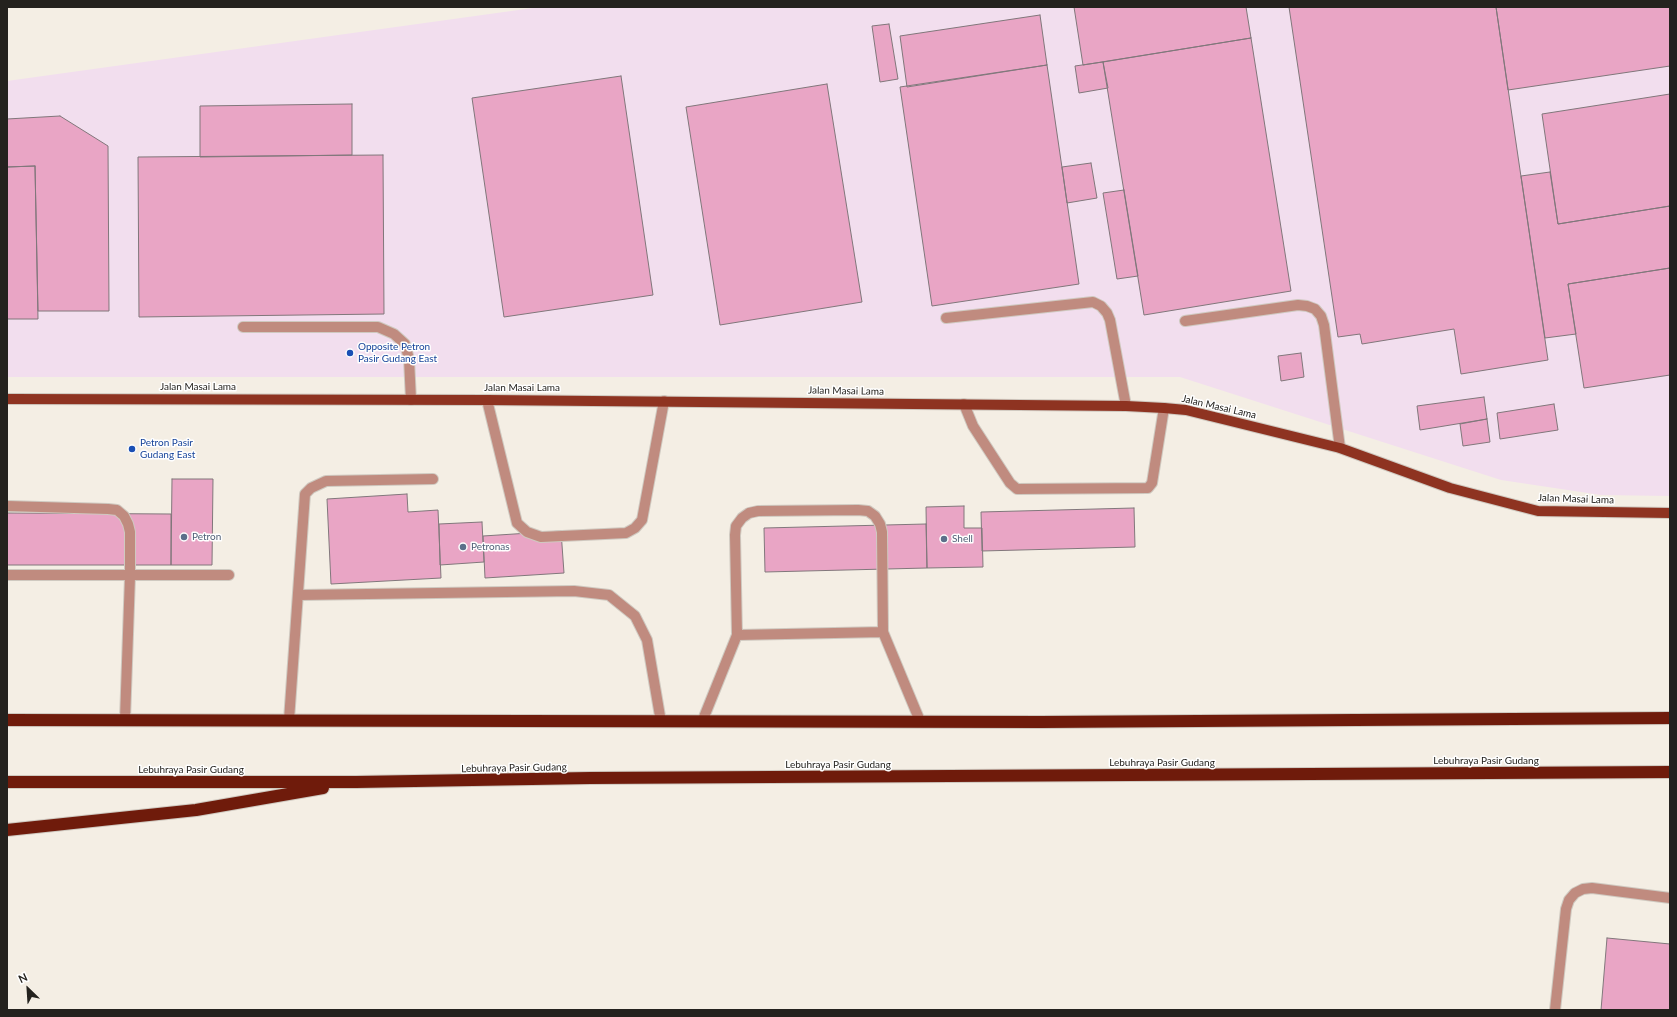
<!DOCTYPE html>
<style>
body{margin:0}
#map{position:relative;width:1677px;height:1017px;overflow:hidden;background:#f4eee4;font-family:Lato,sans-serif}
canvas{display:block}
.frame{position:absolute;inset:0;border:8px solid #24221e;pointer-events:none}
.north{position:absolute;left:8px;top:969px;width:40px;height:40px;-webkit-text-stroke:3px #fff;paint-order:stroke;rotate:335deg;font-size:11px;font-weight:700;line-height:16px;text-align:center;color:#24221e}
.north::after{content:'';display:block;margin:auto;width:14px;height:18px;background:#24221e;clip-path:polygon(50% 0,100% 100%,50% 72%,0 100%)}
</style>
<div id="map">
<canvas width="1677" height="1017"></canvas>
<div class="frame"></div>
<div class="north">N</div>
</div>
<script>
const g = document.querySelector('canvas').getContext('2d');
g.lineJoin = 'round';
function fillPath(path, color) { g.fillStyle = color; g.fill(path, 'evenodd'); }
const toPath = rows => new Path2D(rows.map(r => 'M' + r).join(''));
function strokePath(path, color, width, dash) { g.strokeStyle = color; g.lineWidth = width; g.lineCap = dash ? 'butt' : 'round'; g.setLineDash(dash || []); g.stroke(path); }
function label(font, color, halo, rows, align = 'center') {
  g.font = font + ' Lato,sans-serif'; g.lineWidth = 3; g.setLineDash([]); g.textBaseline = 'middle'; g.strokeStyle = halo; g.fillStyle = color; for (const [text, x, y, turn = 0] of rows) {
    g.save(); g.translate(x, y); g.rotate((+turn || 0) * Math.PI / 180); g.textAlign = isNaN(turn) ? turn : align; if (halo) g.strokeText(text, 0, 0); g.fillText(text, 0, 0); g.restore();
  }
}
fillPath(toPath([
 [540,7,1670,7,1670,496,1601,495,1501,480,1180,377,7,377,7,81]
]), '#f2deee');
const building = toPath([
 [1074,7,1246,7,1251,38,1083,65,1074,7],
 [1289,7,1496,7,1548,360,1461,374,1454,329,1362,344,1360,334,1338,337,1289,7],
 [1496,7,1670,7,1670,66,1508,90,1496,7],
 [1040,15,1047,65,907,87,900,36,1040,15],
 [889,24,898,79,880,82,872,26,889,24],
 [1251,38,1291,291,1144,315,1103,62,1251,38],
 [1103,62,1108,88,1079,93,1075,66,1103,62],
 [1047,65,1079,284,932,306,900,87,1047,65],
 [621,76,653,295,504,317,472,98,621,76],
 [827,84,862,302,720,325,686,107,827,84],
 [1670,94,1670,206,1558,224,1542,114,1670,94],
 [352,104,352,155,200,157,200,106,352,104],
 [60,116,108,146,109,311,38,311,35,166,7,167,7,119,60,116],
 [383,155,384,314,139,317,138,157,383,155],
 [1091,163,1097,198,1067,203,1062,167,1091,163],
 [35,166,38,319,7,319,7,167,35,166],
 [1550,172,1558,224,1670,206,1670,268,1568,284,1576,334,1545,338,1521,176,1550,172],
 [1124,190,1138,276,1117,279,1103,193,1124,190],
 [1670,268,1670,375,1584,388,1568,284,1670,268],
 [1301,353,1304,377,1281,381,1278,356,1301,353],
 [1484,397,1487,419,1420,430,1417,406,1484,397],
 [1554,404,1558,430,1500,439,1497,413,1554,404],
 [1487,419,1490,442,1463,446,1460,424,1487,419],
 [172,479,213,479,212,565,171,565,172,479],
 [407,494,408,512,438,510,441,578,331,584,327,499,407,494],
 [964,506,964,528,982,528,983,567,927,568,926,507,964,506],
 [1134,508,1135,547,982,551,981,512,1134,508],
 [7,513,171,514,171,565,7,565,7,513],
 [482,522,484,562,440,565,439,524,482,522],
 [926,524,927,568,765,572,764,528,926,524],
 [561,531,564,573,485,578,483,536,561,531],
 [1607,938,1670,944,1670,1010,1601,1010,1607,938]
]);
fillPath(building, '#e9a5c5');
strokePath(building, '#81777b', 1);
const minor = toPath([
 [946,318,1093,302,1101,306,1107,313,1110,320,1126,406],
 [1185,321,1298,305,1307,306,1315,309,1321,316,1324,325,1340,448],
 [243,327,378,327,394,334,405,344,409,359,411,400],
 [487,400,517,523,527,532,541,537,626,533,635,528,642,520,664,401],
 [964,404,973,426,1010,483,1017,489,1148,488,1152,483,1164,408],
 [7,506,108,509,117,510,124,516,128,524,130,532,130,576,125,720],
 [7,575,229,575],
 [299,595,574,591,609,595,635,616,647,640,661,722],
 [737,635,883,632],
 [289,720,305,494,311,488,326,481,433,479],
 [702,722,737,635,735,535,736,526,742,518,749,513,758,511,858,510,868,511,875,516,880,524,882,532,883,632,920,721],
 [1555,1010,1566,909,1569,900,1575,893,1583,889,1592,888,1670,898]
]);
const major = toPath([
 [7,399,487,400,1126,406,1164,408,1186,410,1340,448,1450,488,1538,511,1670,513]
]);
const highway = toPath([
 [7,720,1041,722,1670,718],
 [7,782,356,782,590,778,1670,772],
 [7,830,196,810,323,788]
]);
strokePath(minor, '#cfc9c0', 12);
strokePath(major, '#cfc9c0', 12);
strokePath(highway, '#cfc9c0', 14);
strokePath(minor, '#c08b7f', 10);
strokePath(major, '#8e3321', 10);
strokePath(highway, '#6f1b0b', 12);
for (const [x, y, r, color] of [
 [350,353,4,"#1a4fb4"],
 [132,449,4,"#1a4fb4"],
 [184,537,4,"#5c6f8a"],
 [944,539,4,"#5c6f8a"],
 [463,547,4,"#5c6f8a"]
]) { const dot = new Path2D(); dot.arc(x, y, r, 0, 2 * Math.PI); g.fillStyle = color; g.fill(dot); strokePath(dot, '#fff', 1.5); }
label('10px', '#164399', '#fff', [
 ["Opposite Petron",358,347],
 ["Pasir Gudang East",358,359],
 ["Petron Pasir",140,443],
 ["Gudang East",140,455]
], 'left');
label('10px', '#24221e', '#fff', [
 ["Jalan Masai Lama",198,387],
 ["Jalan Masai Lama",522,388],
 ["Jalan Masai Lama",846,391,1],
 ["Jalan Masai Lama",1219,407,13],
 ["Jalan Masai Lama",1576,499,2],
 ["Lebuhraya Pasir Gudang",1486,761],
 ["Lebuhraya Pasir Gudang",1162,763],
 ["Lebuhraya Pasir Gudang",838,765],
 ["Lebuhraya Pasir Gudang",514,768,-1],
 ["Lebuhraya Pasir Gudang",191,770]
]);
label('10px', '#4e5e75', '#fff', [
 ["Petron",192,537],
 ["Shell",952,539],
 ["Petronas",471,547]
], 'left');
</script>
